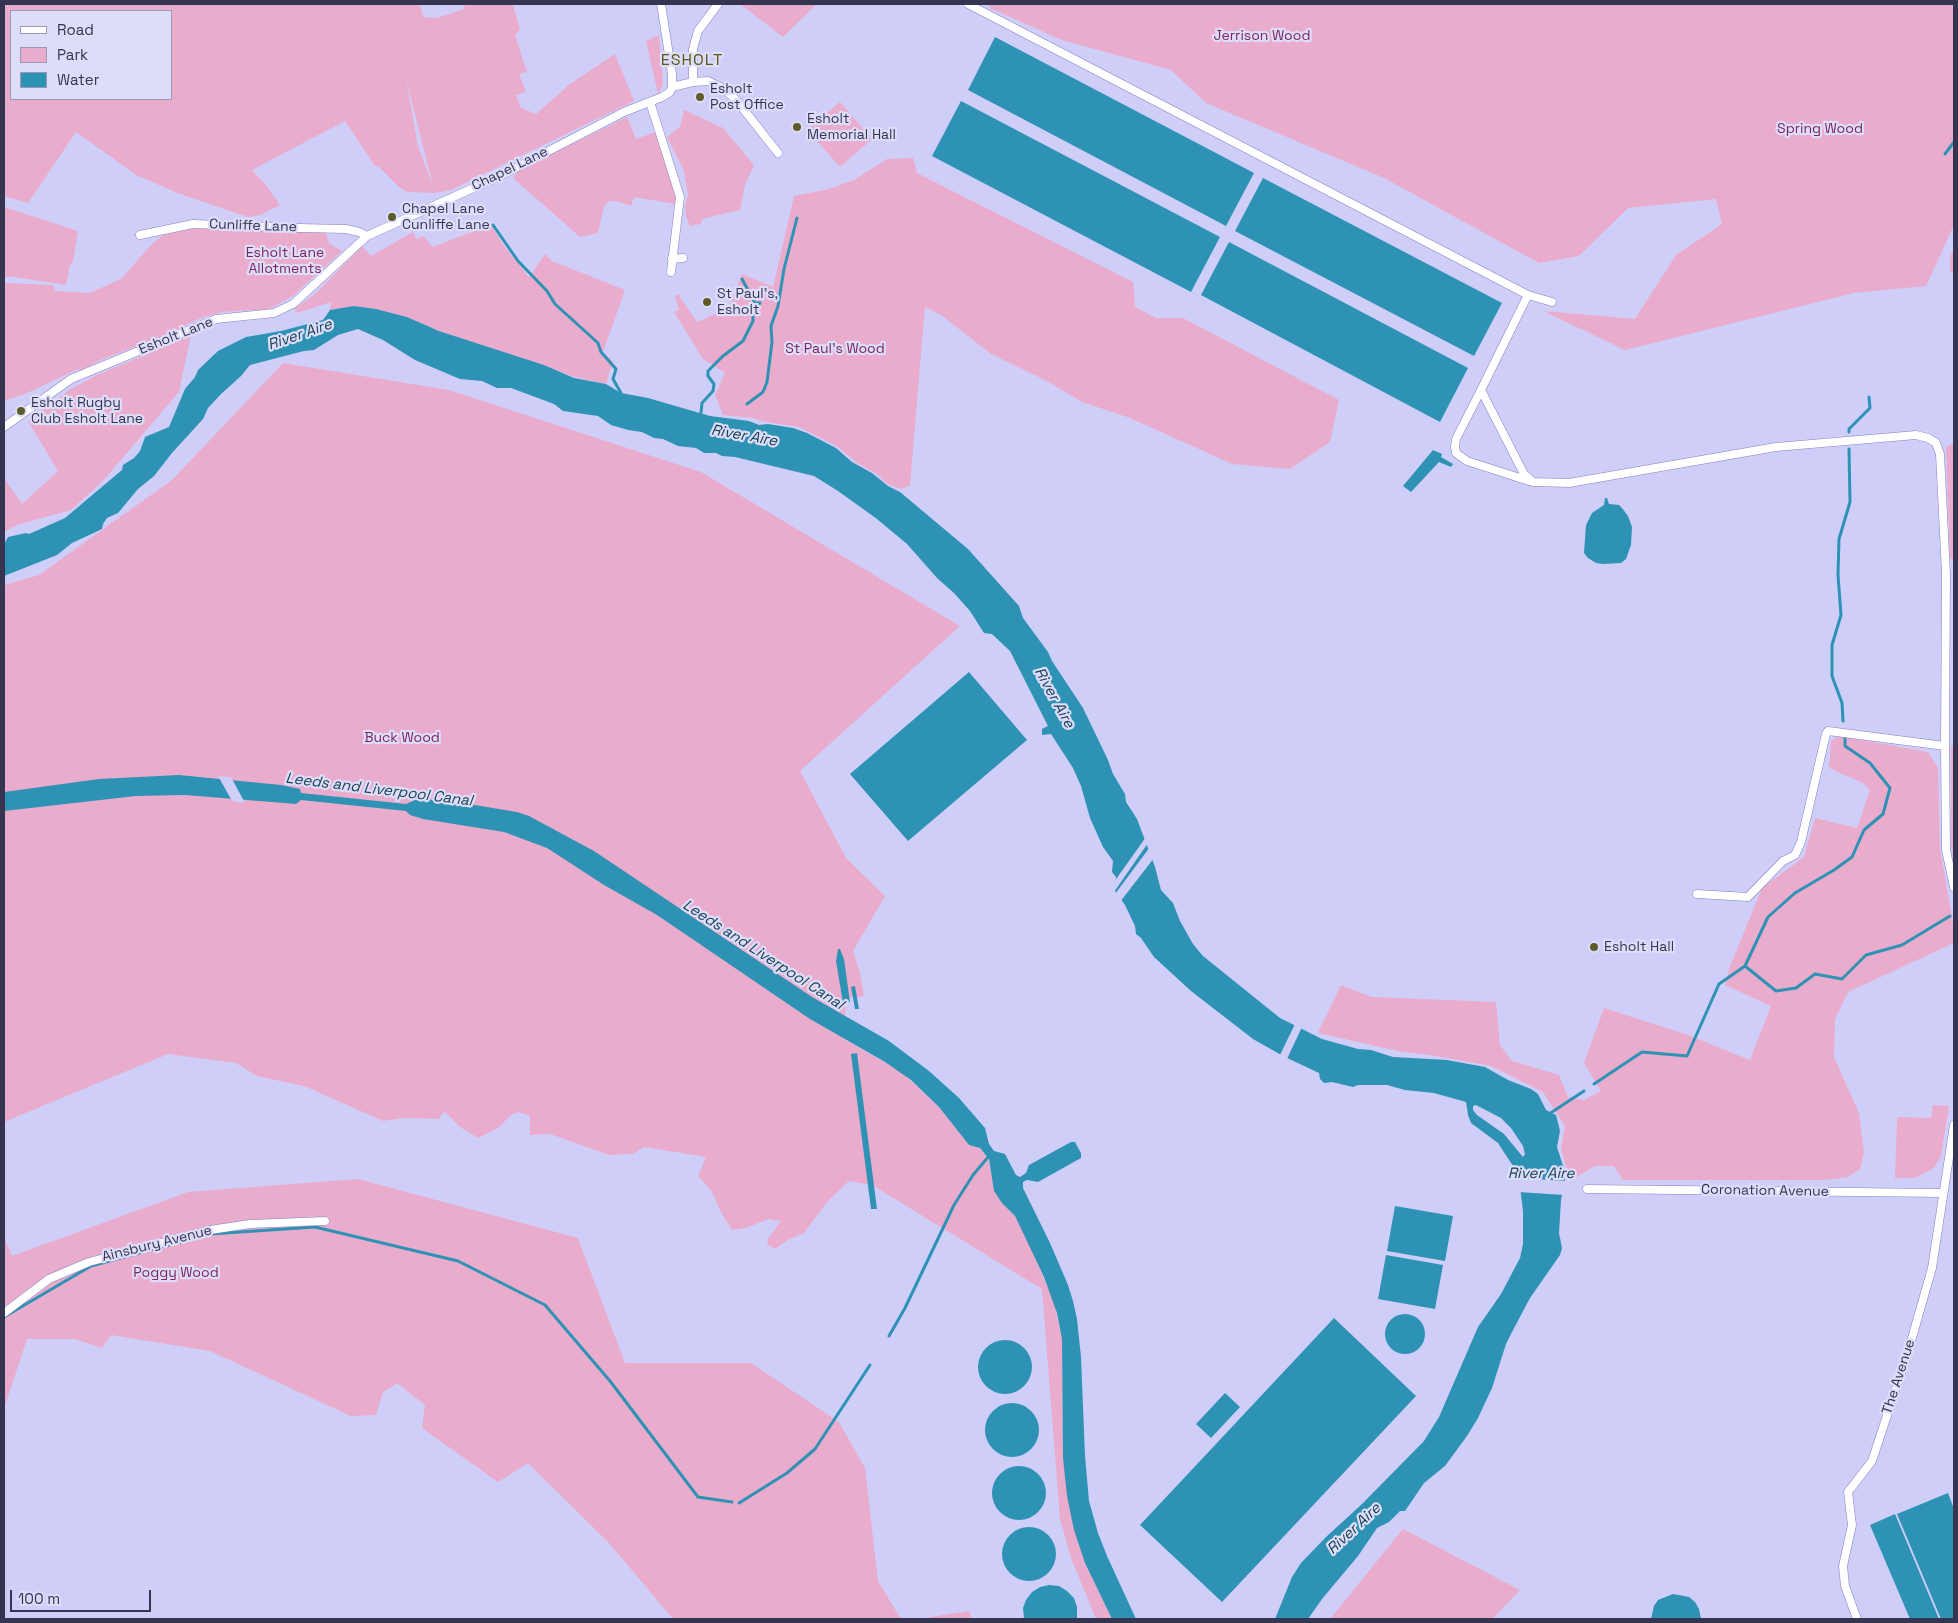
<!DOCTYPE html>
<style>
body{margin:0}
#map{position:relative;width:1958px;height:1623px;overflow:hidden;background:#cfcef9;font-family:"Space Grotesk",sans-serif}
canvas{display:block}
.frame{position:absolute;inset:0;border:5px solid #363551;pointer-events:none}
.legend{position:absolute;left:10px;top:10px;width:162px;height:90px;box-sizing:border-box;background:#ddddfa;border:1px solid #9a9ab6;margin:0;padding:6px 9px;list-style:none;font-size:15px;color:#363551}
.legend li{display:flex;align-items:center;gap:10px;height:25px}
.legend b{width:25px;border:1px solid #9a9ab6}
.scale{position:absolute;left:10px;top:1590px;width:141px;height:22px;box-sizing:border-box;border:2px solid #363551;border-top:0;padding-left:6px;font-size:15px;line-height:18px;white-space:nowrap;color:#363551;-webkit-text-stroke:4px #ddddfa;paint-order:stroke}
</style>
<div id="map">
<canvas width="1958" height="1623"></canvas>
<div class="frame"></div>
<ul class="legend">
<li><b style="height:6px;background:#fff"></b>Road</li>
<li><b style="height:14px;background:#eaaccd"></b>Park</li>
<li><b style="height:14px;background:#2e92b5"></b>Water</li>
</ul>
<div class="scale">100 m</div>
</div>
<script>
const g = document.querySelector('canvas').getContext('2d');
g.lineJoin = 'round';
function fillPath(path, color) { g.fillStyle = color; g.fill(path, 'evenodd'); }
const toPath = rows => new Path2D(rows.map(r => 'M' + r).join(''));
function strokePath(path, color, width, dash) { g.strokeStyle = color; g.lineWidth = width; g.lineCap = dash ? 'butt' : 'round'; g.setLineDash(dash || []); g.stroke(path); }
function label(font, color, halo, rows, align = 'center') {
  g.font = font + ' "Space Grotesk",sans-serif'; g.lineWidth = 4.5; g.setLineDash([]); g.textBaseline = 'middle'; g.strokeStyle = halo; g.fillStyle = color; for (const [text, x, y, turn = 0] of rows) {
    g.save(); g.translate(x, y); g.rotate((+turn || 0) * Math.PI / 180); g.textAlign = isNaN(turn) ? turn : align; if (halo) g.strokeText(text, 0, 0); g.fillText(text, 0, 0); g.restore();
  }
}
fillPath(toPath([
 [4,4,420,4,423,17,437,18,464,9,465,4,513,4,520,30,515,35,527,72,519,74,526,92,516,95,521,108,536,114,570,84,615,54,634,101,451,190,435,193,407,192,398,186,378,166,375,166,345,121,252,170,266,185,280,205,260,215,248,217,180,194,138,176,76,132,28,203,4,196],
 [11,11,171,11,171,99,11,99],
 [406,79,433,186,418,146],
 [740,4,817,4,783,37],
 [987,4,1954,4,1954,140,1944,154,1946,156,1954,145,1954,225,1926,286,1854,293,1625,350,1543,311,1635,319,1676,255,1722,224,1716,199,1628,208,1579,256,1539,263,1384,178,1206,103,1171,70,1062,40,992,9],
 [659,35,663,85,658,94,646,41],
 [840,102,872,139,840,167,807,130],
 [684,110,723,128,754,165,745,185,740,210,702,219,701,224,690,226,686,216,685,206,688,194,684,171,667,137,680,127],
 [627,117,636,139,655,132,676,195,675,204,634,197,631,206,616,201,610,201,604,206,598,233,580,237,513,178,518,171],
 [913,158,917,173,1133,282,1135,307,1156,318,1183,318,1339,400,1330,442,1290,469,1232,464,1130,418,1082,402,1049,382,991,354,941,315,925,307,910,485,901,489,887,484,877,474,857,463,838,447,799,427,761,421,754,418,723,415,715,395,725,373,703,359,674,312,679,310,675,296,678,294,697,322,729,308,742,274,773,287,794,196,829,189,854,180,887,159],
 [4,207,78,231,73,262,70,265,66,285,15,277,4,277],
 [491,225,502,243,529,277,545,254,552,261,625,290,603,352,613,361,606,384,574,377,544,365,439,331,407,317,376,309,354,306,330,310,331,302,297,313,294,309,315,294,362,246,371,256,413,232,416,239,424,236,432,247],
 [219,228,325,231,329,243,342,251,293,296,269,309,222,312,201,318,160,337,103,359,81,370,78,369,27,393,4,401,4,283,53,285,55,291,89,293,121,279,152,244,163,235,184,229],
 [1954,247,1954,274,1950,272,1950,256],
 [191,335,179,392,102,482,71,510,17,525,4,532,4,478,22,504,58,471,28,421,69,390,95,376],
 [283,363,449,390,701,472,960,626,800,771,846,858,885,896,853,951,860,973,864,996,846,998,844,1039,903,1073,939,1107,969,1145,980,1148,989,1159,990,1169,1002,1203,1015,1216,1025,1234,1054,1302,1062,1339,1063,1458,1071,1515,1085,1563,1112,1619,1096,1619,1071,1558,1060,1519,1042,1289,872,1185,849,1181,827,1202,804,1233,788,1240,775,1249,767,1244,768,1239,781,1221,768,1219,746,1228,732,1230,722,1214,711,1190,698,1176,706,1157,644,1147,633,1154,609,1155,550,1134,530,1135,530,1116,518,1112,511,1115,498,1128,478,1138,460,1127,444,1111,439,1119,404,1118,383,1121,304,1086,257,1076,236,1063,168,1054,4,1122,4,585,39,575,172,480],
 [1954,443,1954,560,1950,558,1946,447],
 [1839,736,1928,752,1938,768,1940,849,1954,928,1954,943,1848,992,1835,1019,1834,1057,1859,1113,1864,1153,1860,1169,1848,1177,1825,1180,1623,1180,1614,1166,1595,1166,1577,1177,1569,1177,1561,1149,1565,1126,1543,1092,1491,1066,1430,1055,1398,1051,1318,1033,1341,985,1372,997,1496,1002,1500,1045,1512,1061,1559,1075,1568,1097,1584,1100,1601,1091,1584,1063,1604,1008,1688,1035,1750,1060,1771,1006,1725,985,1729,969,1762,888,1804,857,1815,818,1857,828,1870,790,1863,783,1829,768,1831,741],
 [1951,746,1954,746,1954,863,1951,846],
 [1933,1105,1949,1106,1941,1156,1934,1168,1915,1178,1895,1178,1897,1117,1931,1118],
 [358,1179,578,1238,625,1363,751,1363,839,1422,865,1468,878,1581,901,1619,673,1619,609,1543,528,1463,498,1482,422,1428,425,1405,397,1383,383,1392,376,1415,351,1416,210,1351,111,1335,102,1348,75,1339,27,1339,4,1409,4,1237,12,1256,188,1192],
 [1403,1529,1520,1590,1492,1619,1330,1619],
 [969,1611,972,1619,917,1619]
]), '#eaaccd');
fillPath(toPath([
 [995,37,1254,173,1226,226,968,90],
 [961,101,1220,237,1191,292,932,156],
 [1263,178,1502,303,1474,356,1235,231],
 [1229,242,1468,368,1440,422,1201,295],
 [354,306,376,309,407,317,439,331,544,365,574,378,606,384,621,393,648,398,710,416,749,421,759,425,768,424,793,428,807,433,836,448,852,462,872,473,888,486,900,492,968,549,1019,606,1023,618,1048,652,1052,661,1083,708,1108,760,1113,774,1125,794,1126,802,1137,819,1155,867,1161,890,1173,903,1180,921,1193,944,1203,956,1280,1018,1322,1039,1358,1049,1371,1050,1393,1057,1447,1060,1485,1067,1508,1080,1531,1089,1538,1094,1546,1110,1556,1115,1560,1131,1557,1147,1564,1169,1565,1180,1561,1200,1559,1233,1562,1248,1560,1255,1530,1298,1512,1332,1506,1344,1492,1388,1478,1418,1467,1436,1445,1466,1424,1483,1405,1511,1400,1511,1389,1522,1377,1528,1358,1556,1322,1599,1308,1619,1275,1619,1292,1577,1301,1563,1326,1537,1362,1504,1424,1441,1439,1417,1478,1327,1501,1294,1520,1258,1523,1244,1523,1211,1519,1179,1513,1166,1498,1143,1471,1123,1468,1115,1466,1102,1434,1093,1405,1090,1387,1085,1358,1085,1353,1087,1332,1082,1324,1083,1320,1079,1319,1073,1283,1056,1253,1039,1191,991,1154,957,1141,938,1136,934,1135,926,1125,905,1115,891,1116,877,1112,872,1113,861,1103,847,1090,818,1081,786,1073,768,1051,734,1042,735,1042,729,1048,726,1010,651,992,634,984,633,970,611,954,593,937,578,907,544,877,519,838,491,814,476,735,457,722,456,716,453,704,453,696,448,678,446,663,439,654,438,642,432,628,430,611,425,598,416,563,411,554,404,511,388,497,388,482,381,460,379,415,360,383,340,358,329,338,335,314,350,304,351,250,365,241,376,221,394,208,408,203,419,172,453,154,476,138,489,118,513,107,518,103,524,102,529,72,543,57,555,4,576,4,544,8,537,26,533,29,534,65,518,116,475,122,470,123,465,134,458,140,451,145,437,169,427,185,389,195,377,198,370,218,351,246,337,281,331,323,320,330,310],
 [1476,1105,1501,1118,1511,1128,1523,1146,1525,1154,1523,1157,1504,1134,1477,1115,1473,1110,1473,1106],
 [1433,450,1442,454,1441,457,1453,464,1451,467,1439,462,1411,492,1403,486],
 [1605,498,1607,498,1609,504,1619,505,1622,508,1628,516,1632,527,1631,545,1626,559,1621,563,1603,564,1596,563,1588,558,1584,553,1586,525,1592,513,1604,505],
 [969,672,1027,740,908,841,850,774],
 [179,775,281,785,300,789,301,793,406,804,415,800,424,799,463,803,517,812,529,816,594,851,812,997,889,1041,929,1071,959,1098,985,1128,989,1144,994,1151,1005,1154,1016,1175,1020,1177,1026,1173,1029,1165,1071,1142,1075,1142,1081,1153,1081,1158,1038,1182,1027,1180,1023,1182,1023,1188,1050,1243,1068,1285,1073,1301,1077,1319,1081,1357,1085,1456,1089,1501,1098,1533,1107,1556,1136,1619,1112,1619,1085,1563,1074,1530,1067,1496,1063,1458,1062,1339,1057,1313,1044,1277,1015,1216,1002,1203,994,1191,989,1159,980,1148,969,1145,939,1107,911,1080,885,1062,810,1019,657,915,604,885,547,848,504,832,423,819,410,815,406,811,301,800,296,804,185,795,136,796,4,811,4,792,99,779],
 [838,949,840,949,844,959,850,1002,843,1003,836,961],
 [855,986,859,1009,855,1009,851,987],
 [857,1053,877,1209,871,1209,851,1054],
 [1395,1206,1453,1216,1445,1261,1387,1251],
 [1386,1255,1443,1265,1435,1309,1378,1299],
 '1385 1334a20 20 0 1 1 40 0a20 20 0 1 1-40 0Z',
 [1334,1318,1416,1396,1222,1602,1140,1525],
 '978 1367a27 27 0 1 1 54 0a27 27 0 1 1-54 0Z',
 [1225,1393,1240,1407,1211,1438,1196,1424],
 '985 1430a27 27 0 1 1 54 0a27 27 0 1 1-54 0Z',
 '992 1493a27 27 0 1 1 54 0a27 27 0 1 1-54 0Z',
 [1948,1493,1954,1509,1954,1619,1941,1619,1897,1514],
 [1895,1514,1939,1619,1910,1619,1870,1525],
 '1002 1554a27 27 0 1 1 54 0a27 27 0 1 1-54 0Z',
 [1049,1585,1059,1586,1067,1591,1074,1598,1077,1607,1077,1619,1024,1619,1023,1608,1026,1600,1032,1592,1040,1587],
 [1673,1594,1689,1597,1695,1602,1699,1609,1701,1619,1651,1619,1654,1606,1658,1600]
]), '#2e92b5');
fillPath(toPath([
 [218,776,231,777,245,803,232,801],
 [1146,837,1148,843,1114,892,1114,882],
 [1150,847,1154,858,1120,902,1115,894],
 [1295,1024,1302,1027,1286,1061,1279,1057],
 [1516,1178,1567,1181,1564,1195,1518,1192]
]), '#cfcef9');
strokePath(toPath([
 [1945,154,1954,142],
 [493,225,518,261,547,291,555,304,598,343,601,352,616,369,613,379,621,393],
 [747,404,763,392,767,382,772,342,771,326,778,306,784,269,797,218],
 [701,413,702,403,713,391,714,384,708,376,708,371,723,356,743,341,753,321,753,312,760,303,755,303,742,279],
 [1849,432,1849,429,1870,408,1869,397],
 [1843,721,1842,703,1832,676,1832,645,1841,615,1838,575,1839,539,1850,502,1849,449],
 [1745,966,1776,991,1796,988,1815,974,1842,979,1866,955,1902,945,1950,916],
 [1594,1084,1642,1052,1687,1056,1719,984,1745,966,1768,917,1795,893,1834,870,1852,857,1864,830,1883,814,1890,788,1870,763,1845,746,1845,738],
 [1549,1114,1584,1091],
 [4,1317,91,1266,210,1234,315,1227,458,1261,545,1305,610,1381,698,1497,732,1502],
 [889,1336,905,1308,954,1205,973,1175,989,1156],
 [739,1503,787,1473,815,1449,870,1365]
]), '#2e92b5', 3);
const street = toPath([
 [661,4,672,74,672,87],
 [968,4,1528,295,1552,302],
 [693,82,693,49,698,31,718,4],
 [650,102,680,197,671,272],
 [140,235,193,224,299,228,346,229,359,232,367,236],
 [672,259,683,258],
 [1528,295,1481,390,1524,474,1533,482,1569,483,1776,447,1916,435,1928,438,1936,443,1940,454,1946,574,1945,746,1946,850,1954,887],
 [1481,390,1456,439,1455,447,1456,453,1467,461,1529,481],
 [4,427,71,379,216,319,274,313,293,304,367,236,502,175,624,112,662,97,670,92,672,87,693,82,708,81,723,88,737,101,778,153],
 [1697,894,1748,897,1783,861,1795,855,1801,842,1826,734,1828,731,1945,746],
 [1587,1189,1943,1193],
 [4,1313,49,1279,89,1262,210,1230,250,1224,325,1221],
 [1857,1619,1845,1586,1843,1566,1852,1525,1848,1492,1872,1461,1908,1352,1932,1268,1954,1125]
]);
strokePath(street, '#847fc2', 9);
strokePath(street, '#fff', 8);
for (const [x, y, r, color] of [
 [700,97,5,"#5d5b28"],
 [797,127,5,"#5d5b28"],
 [392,217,5,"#5d5b28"],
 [707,302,5,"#5d5b28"],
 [21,411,5,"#5d5b28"],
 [1594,947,5,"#5d5b28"]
]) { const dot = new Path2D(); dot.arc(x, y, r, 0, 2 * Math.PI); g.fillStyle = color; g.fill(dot); strokePath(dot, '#ddddfa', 2); }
label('14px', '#7d265c', '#ddddfa', [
 ["Jerrison Wood",1262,36],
 ["Spring Wood",1820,129],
 ["Esholt Lane",285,253],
 ["Allotments",285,269],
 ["St Paul's Wood",835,349],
 ["Buck Wood",402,738],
 ["Poggy Wood",176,1273]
]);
label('14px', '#363551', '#ddddfa', [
 ["Esholt",710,89],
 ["Post Office",710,105],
 ["Esholt",807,119],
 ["Memorial Hall",807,135],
 ["Chapel Lane",402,209],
 ["Cunliffe Lane",402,225],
 ["St Paul's,",717,294],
 ["Esholt",717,310],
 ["Esholt Rugby",31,403],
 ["Club Esholt Lane",31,419],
 ["Esholt Hall",1604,947]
], 'left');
label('14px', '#363551', '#ddddfa', [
 ["Chapel Lane",510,169,-26],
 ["Cunliffe Lane",253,226,2],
 ["Esholt Lane",176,336,-22],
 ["Coronation Avenue",1765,1191,1],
 ["Ainsbury Avenue",157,1244,-14],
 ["The Avenue",1899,1377,-72]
]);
label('italic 15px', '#194353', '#ddddfa', [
 ["River Aire",300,335,-19],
 ["River Aire",744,436,10],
 ["River Aire",1054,698,61],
 ["Leeds and Liverpool Canal",379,790,7],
 ["Leeds and Liverpool Canal",763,955,33],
 ["River Aire",1541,1174],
 ["River Aire",1354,1529,-43]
]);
g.letterSpacing = '1px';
label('16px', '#5c591d', '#ddddfa', [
 ["ESHOLT",692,61]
]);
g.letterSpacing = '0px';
</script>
